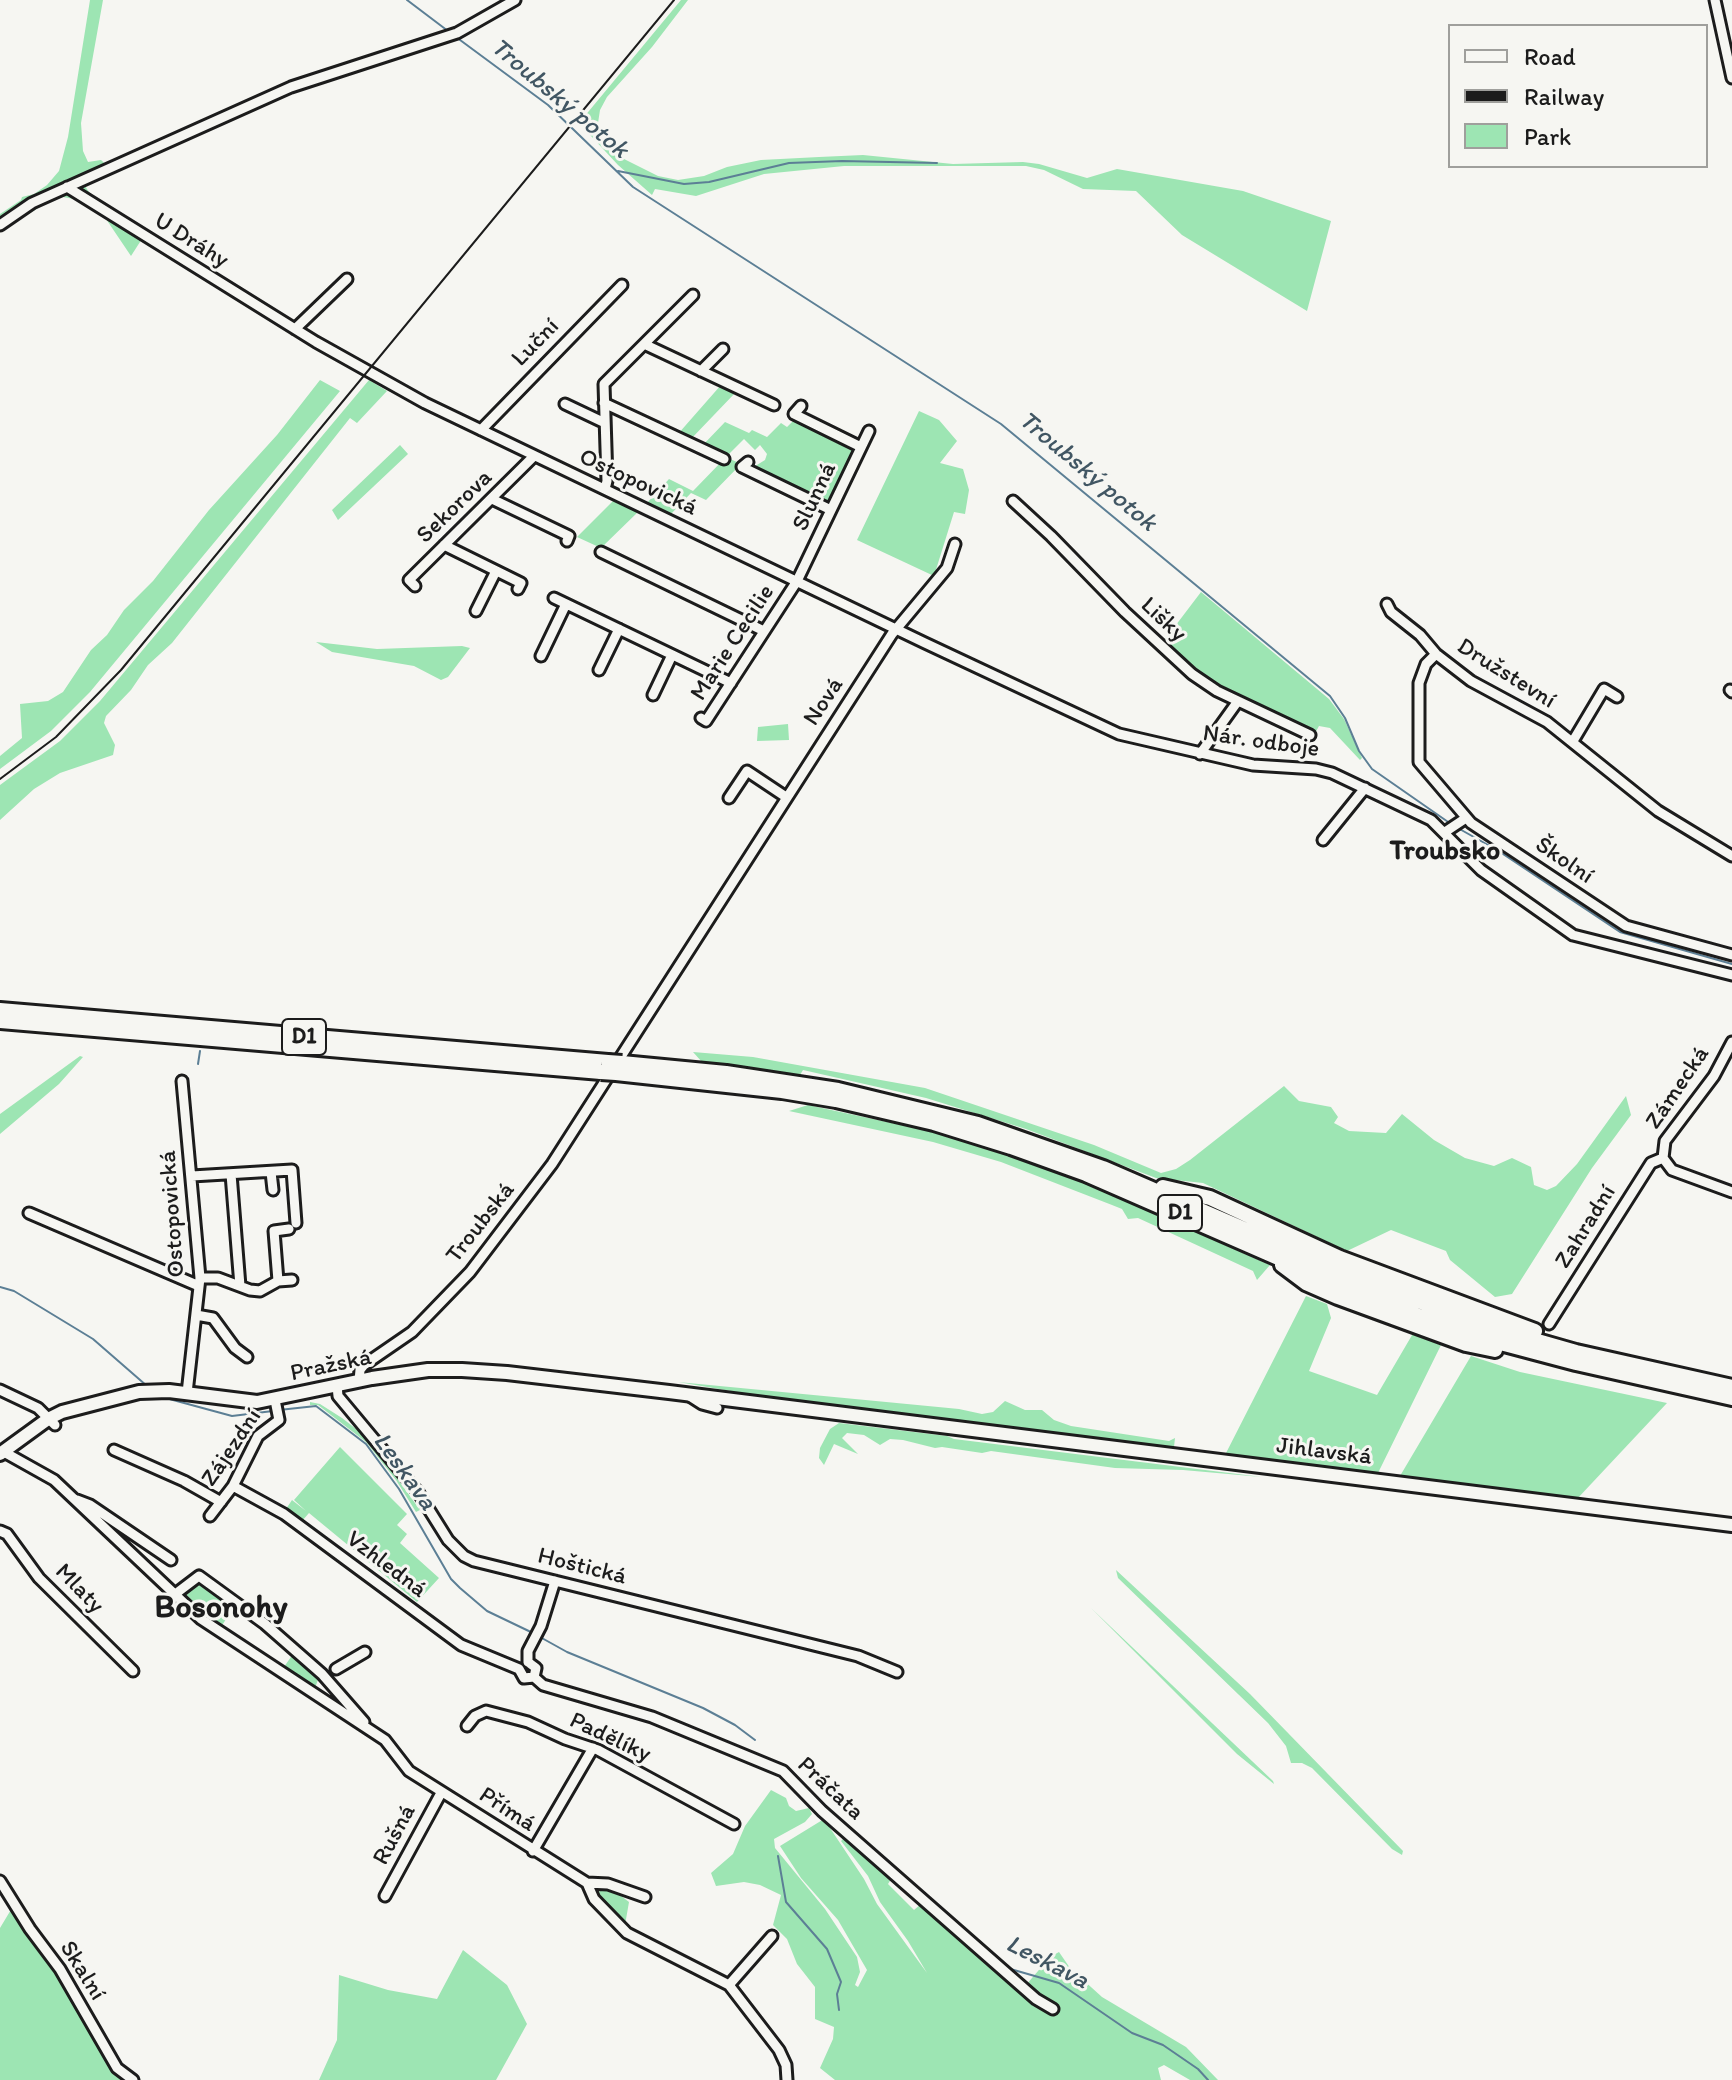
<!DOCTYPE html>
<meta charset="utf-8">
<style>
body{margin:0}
#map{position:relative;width:1732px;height:2080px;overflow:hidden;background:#f6f6f2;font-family:Itim,sans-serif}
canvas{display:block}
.legend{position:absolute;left:1448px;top:24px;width:260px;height:144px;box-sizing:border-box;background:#f6f6f2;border:2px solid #9f9f9c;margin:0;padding:10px 14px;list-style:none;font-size:24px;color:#1c1c1c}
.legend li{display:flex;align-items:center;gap:16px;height:40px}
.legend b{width:40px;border:2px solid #9f9f9c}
</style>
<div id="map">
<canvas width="1732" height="2080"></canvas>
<ul class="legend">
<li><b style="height:10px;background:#f6f6f2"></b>Road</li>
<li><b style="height:10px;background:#1c1c1c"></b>Railway</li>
<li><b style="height:22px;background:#9de5b3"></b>Park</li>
</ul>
</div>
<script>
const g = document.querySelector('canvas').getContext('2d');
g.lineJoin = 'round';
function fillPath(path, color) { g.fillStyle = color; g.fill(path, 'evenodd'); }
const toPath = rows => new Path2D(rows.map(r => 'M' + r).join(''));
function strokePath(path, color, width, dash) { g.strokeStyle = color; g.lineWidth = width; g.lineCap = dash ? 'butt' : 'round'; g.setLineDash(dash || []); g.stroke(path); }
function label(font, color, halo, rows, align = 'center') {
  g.font = font + ' Itim,sans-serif'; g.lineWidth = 6; g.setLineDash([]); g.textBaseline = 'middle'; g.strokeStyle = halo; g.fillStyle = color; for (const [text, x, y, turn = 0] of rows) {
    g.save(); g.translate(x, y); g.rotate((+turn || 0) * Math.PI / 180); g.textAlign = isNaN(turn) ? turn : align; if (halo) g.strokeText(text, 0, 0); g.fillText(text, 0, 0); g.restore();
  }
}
fillPath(toPath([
 [90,0,103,0,81,123,83,151,88,162,101,160,114,172,85,186,91,195,147,231,131,256,106,219,74,199,63,197,46,203,0,232,0,214,21,200,22,197,34,194,47,185,59,171,68,137],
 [681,0,688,0,652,47,607,97,600,110,598,123,601,137,606,145,624,159,658,176,678,180,704,176,727,167,761,160,819,157,863,155,953,164,1023,162,1039,164,1087,178,1117,169,1243,191,1331,221,1307,311,1182,235,1136,191,1083,189,1044,170,1026,166,844,166,764,174,696,196,655,189,652,195,618,165,579,123],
 [320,380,340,391,90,692,51,731,0,769,0,756,22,738,20,704,48,701,63,692,91,650,107,635,124,610,153,581,209,510,277,435],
 [369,380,387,391,357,423,350,418,172,643,148,665,131,690,106,716,104,723,115,745,113,755,60,773,34,789,0,820,0,785,60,741,100,701],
 [721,385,736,392,690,440,678,434],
 [919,411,939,420,957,441,940,463,963,469,969,490,965,514,954,512,934,576,857,540],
 [794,420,852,447,853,454,829,506,752,468,765,460,767,454,760,445,755,450,744,439,726,457,741,464,706,500,691,493,670,515,646,504,669,479,693,491,725,458,702,446,725,422,749,433,752,430,767,437,781,423,787,427],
 [400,445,408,454,338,520,332,510],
 [614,500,639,511,601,548,577,537],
 [1201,592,1329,699,1344,719,1362,758,1360,760,1330,728,1319,726,1313,737,1225,691,1163,642],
 [316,642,377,649,462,646,470,648,448,677,441,680,414,666,332,652],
 [788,724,789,740,757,741,758,727],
 [693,1052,753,1057,925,1088,1094,1145,1161,1173,1176,1169,1190,1160,1284,1086,1299,1101,1331,1107,1338,1117,1334,1123,1349,1131,1386,1133,1402,1114,1434,1140,1465,1158,1494,1166,1512,1158,1531,1167,1534,1185,1547,1190,1556,1186,1577,1164,1626,1096,1631,1115,1592,1168,1512,1294,1495,1297,1450,1260,1446,1251,1391,1230,1347,1251,1203,1183,1156,1178,1026,1129,926,1098,803,1070,800,1075,702,1062],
 [80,1056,83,1057,59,1084,0,1134,0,1114],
 [808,1105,929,1131,1019,1159,1089,1185,1270,1265,1257,1280,1253,1271,1138,1218,1128,1219,1122,1209,1112,1205,1001,1162,933,1142,789,1111],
 [1306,1296,1327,1304,1331,1318,1309,1371,1377,1395,1415,1330,1442,1343,1378,1473,1224,1457],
 [1471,1356,1520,1372,1667,1403,1577,1499,1400,1476],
 [678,1382,959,1409,982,1414,993,1412,1005,1401,1025,1410,1042,1410,1054,1420,1071,1426,1169,1441,1175,1438,1174,1447,754,1395],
 [310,1402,320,1404,342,1418,369,1439,420,1510,416,1512,396,1480,366,1442,318,1405,310,1405],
 [839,1423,947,1436,954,1439,1262,1477,1183,1470,1115,1468,991,1451,982,1453,942,1447,935,1448,903,1440,890,1439,880,1445,864,1435,847,1433,842,1438,858,1454,834,1444,824,1465,819,1458,820,1448,830,1429],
 [340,1447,407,1514,397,1525,407,1534,400,1543,439,1578,417,1602,309,1513,302,1521,286,1509,292,1500,306,1511,294,1500],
 [1116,1570,1250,1694,1403,1851,1402,1855,1392,1849,1312,1768,1302,1763,1291,1763,1286,1746,1268,1723,1118,1578],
 [200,1581,235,1605,221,1627,184,1593],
 [1091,1608,1273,1781,1274,1784,1237,1754],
 [293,1654,319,1677,315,1688,310,1688,271,1663,273,1661,284,1667],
 [771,1790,786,1798,789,1806,796,1811,809,1808,812,1814,805,1822,774,1839,775,1848,825,1909,857,1957,860,1972,855,1985,858,1987,867,1970,838,1920,801,1878,780,1846,824,1819,864,1879,877,1904,927,1973,908,1941,880,1902,868,1876,841,1841,845,1837,887,1871,891,1879,888,1884,914,1910,921,1904,1020,1992,1050,1957,1059,1952,1070,1968,1102,1997,1186,2047,1218,2080,1190,2080,1164,2065,1158,2068,1161,2080,835,2080,820,2068,833,2039,834,2027,815,2019,815,1987,797,1964,787,1939,773,1925,781,1895,760,1885,744,1882,716,1886,711,1873,733,1854,745,1826],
 [608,1886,629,1902,625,1925,597,1897,601,1888],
 [12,1908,56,1969,105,2053,107,2064,116,2073,129,2080,0,2080,0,1928],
 [463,1950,507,1985,527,2024,496,2080,319,2080,337,2040,339,1975,388,1990,437,1999]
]), '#9de5b3');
strokePath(toPath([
 [407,0,448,31],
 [456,37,548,105,633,187,1001,424,1330,696,1345,718,1359,751,1372,769,1451,824],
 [618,171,684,184,709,182,789,163,842,161,937,163],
 [1456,827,1497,850,1620,932,1732,964],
 [198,1064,200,1051],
 [0,1287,14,1291,93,1339,147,1386],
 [162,1397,232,1416,273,1411],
 [279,1410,316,1406,366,1444,399,1489,451,1579,460,1588,487,1611,535,1634],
 [540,1637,567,1652,703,1708,735,1725,755,1740],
 [778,1856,786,1902,827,1949,841,1982,837,1994,839,2010],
 [885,1858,901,1874],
 [1007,1968,1059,1983,1132,2033,1163,2045,1198,2069,1208,2080]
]), '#5c7f95', 2);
const minor = toPath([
 [1715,0,1732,78],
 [67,187,316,342,425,403,925,643,1119,734,1253,765,1316,769,1332,773,1431,820,1481,870,1573,935,1732,975],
 [0,225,32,203,291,87,457,33,515,0],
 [295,329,347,279],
 [644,344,774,405],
 [701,371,723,349],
 [604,403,724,459],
 [565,404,605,423],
 [801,406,794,414,861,447],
 [481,430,622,285],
 [748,462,742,467,831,510],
 [605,489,607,481,604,384,693,295],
 [492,499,569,536,567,541],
 [1013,501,1051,536,1125,612,1192,674,1217,691,1310,735],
 [444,545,521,583,518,589],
 [601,552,764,631],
 [415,586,409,580,534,456],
 [554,598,731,683],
 [1387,604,1391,612,1420,635,1436,654,1471,681,1547,722,1658,811,1732,856],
 [476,611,496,571],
 [1436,654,1426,664,1419,683,1419,762,1471,823,1626,926,1732,955],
 [541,656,566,604],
 [599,670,619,629],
 [1730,690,1732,692],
 [653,695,672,655],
 [701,718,706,721,797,581,869,431],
 [1573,741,1604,689,1617,697],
 [1200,754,1238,701],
 [729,798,747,771,786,797],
 [1445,832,1466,818],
 [1323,840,1365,788],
 [182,1081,200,1278,187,1393],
 [1663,1158,1665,1141,1714,1076,1732,1042],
 [1663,1158,1672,1170,1732,1192],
 [271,1172,273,1190],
 [231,1174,240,1286],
 [192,1176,292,1170,296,1223],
 [29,1213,199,1286],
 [200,1278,218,1278,250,1290,260,1291,278,1281,292,1280],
 [278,1281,274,1231,289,1229],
 [196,1315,213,1318,235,1348,247,1357],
 [1549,1324,1651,1163,1663,1158],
 [359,1381,360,1370,364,1365,412,1332,470,1272,552,1164,892,634,947,568,955,544],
 [337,1386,338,1396,418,1492,448,1540,464,1556,474,1561,858,1656,897,1672],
 [0,1390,38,1408,55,1425],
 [688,1395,702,1404,717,1408],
 [114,1450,184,1481,221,1502],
 [4,1452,54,1480,201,1619,385,1740,409,1771,587,1883,608,1884,645,1897],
 [233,1486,284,1514,461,1645,519,1669],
 [77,1500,90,1505,171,1560],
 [210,1516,233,1486,258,1436,279,1420,275,1400],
 [0,1531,7,1534,39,1578,133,1671],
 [174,1595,199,1576,265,1624,322,1674,364,1722],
 [528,1662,528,1651,541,1626,555,1581],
 [336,1669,365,1652],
 [519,1669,524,1678,534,1677,536,1668,528,1662],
 [534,1677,543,1685,652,1717,783,1771,822,1811,1036,1999,1053,2009],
 [467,1726,475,1716,486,1711,528,1722,565,1739,598,1750,734,1824],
 [533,1851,593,1748],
 [0,1881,30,1929,60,1969,117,2068,133,2080],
 [587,1883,594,1899,627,1933,729,1985,779,2050,786,2065,787,2080],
 [385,1896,441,1793],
 [729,1985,772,1936]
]);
const major = toPath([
 [0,1454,48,1419,62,1412,139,1392,169,1391,257,1402,372,1378,428,1370,462,1370,507,1373,669,1392,1732,1525]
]);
const highway = toPath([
 [0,1010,608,1062],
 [0,1021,601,1072],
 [622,1063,726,1073,838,1090,978,1124,1103,1168,1366,1282,1499,1330,1576,1352,1732,1387],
 [616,1073,782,1091,836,1100,934,1123,1011,1147,1086,1174,1361,1294,1419,1316,1493,1341,1576,1363,1732,1398],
 [1163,1187,1210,1198,1340,1258,1535,1331],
 [1282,1265,1306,1283,1338,1297,1466,1344,1495,1350]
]);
strokePath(minor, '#1c1c1c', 15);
strokePath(major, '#1c1c1c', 18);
strokePath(highway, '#1c1c1c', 20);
strokePath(minor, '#f6f6f2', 9);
strokePath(major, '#f6f6f2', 12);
strokePath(highway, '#f6f6f2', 14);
strokePath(toPath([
 [0,779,56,737,121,670,674,0]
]), '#1c1c1c', 2);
const highwayBridge = toPath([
 [608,1062,622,1063],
 [601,1072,616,1073]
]);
strokePath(highwayBridge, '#1c1c1c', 20, []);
strokePath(highwayBridge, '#f6f6f2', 14);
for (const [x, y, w] of [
 [304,1037,44],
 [1180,1213,44]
]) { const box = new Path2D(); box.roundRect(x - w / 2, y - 18, w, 36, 6); g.fillStyle = '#f6f6f2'; g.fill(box); strokePath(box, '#1c1c1c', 2); }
label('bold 22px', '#1c1c1c', null, [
 ["D1",304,1037],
 ["D1",1180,1213]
]);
label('24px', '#1c1c1c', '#f6f6f2', [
 ["U Dráhy",191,241,32],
 ["Luční",536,343,-46],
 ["Ostopovická",638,483,25],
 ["Slunná",815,497,-65],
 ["Sekorova",455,507,-44],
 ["Lišky",1163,620,43],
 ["Marie Cecilie",733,643,-57],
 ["Družstevní",1506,674,32],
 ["Nová",824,702,-57],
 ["Nár. odboje",1261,742,8],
 ["Školní",1564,861,34],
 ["Zámecká",1678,1088,-56],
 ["Ostopovická",173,1214,-94],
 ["Troubská",481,1223,-52],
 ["Zahradní",1586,1227,-58],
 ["Pražská",331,1366,-12],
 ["Zájezdní",232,1448,-56],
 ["Jihlavská",1324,1452,7],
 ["Vzhledná",386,1565,37],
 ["Hoštická",582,1567,14],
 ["Mlaty",79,1589,46],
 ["Padělíky",610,1738,25],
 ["Práčata",830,1789,43],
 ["Přímá",507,1810,33],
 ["Rušná",395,1835,-62],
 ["Skalní",82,1971,58]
]);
label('italic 26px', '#415663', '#f6f6f2', [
 ["Troubský potok",559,99,40],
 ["Troubský potok",1087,472,40],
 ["Leskava",404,1472,54],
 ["Leskava",1047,1963,27]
]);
label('bold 28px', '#1c1c1c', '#f6f6f2', [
 ["Troubsko",1445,852]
]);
label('bold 32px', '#1c1c1c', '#f6f6f2', [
 ["Bosonohy",221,1609]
]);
</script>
